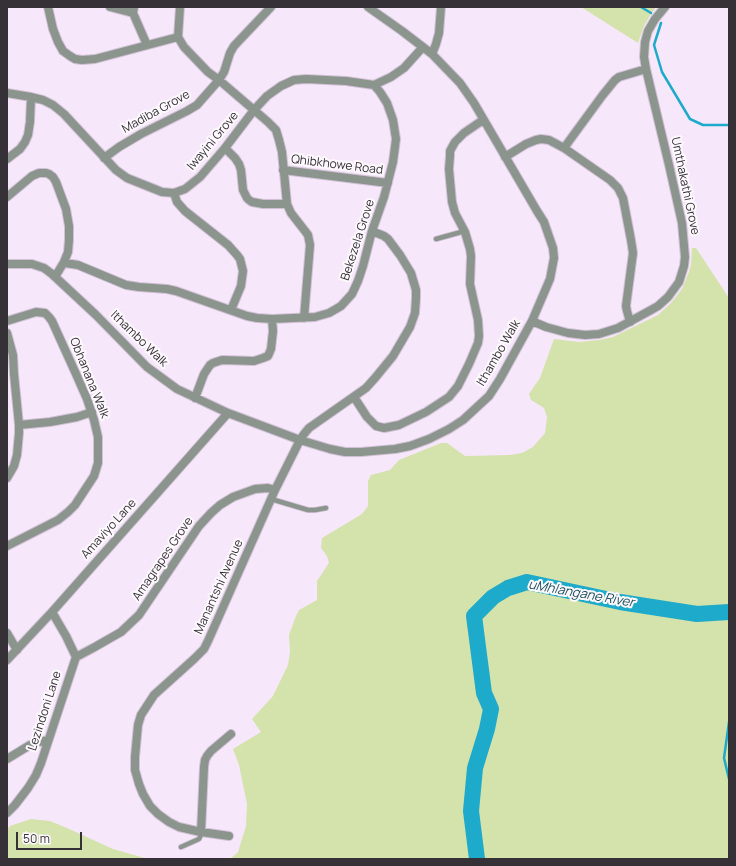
<!DOCTYPE html>
<style>
body{margin:0}
#map{position:relative;width:736px;height:866px;overflow:hidden;background:#f7e7fb;font-family:Manrope,sans-serif}
canvas{display:block}
.frame{position:absolute;inset:0;border:8px solid #363037;pointer-events:none}
.scale{position:absolute;left:16px;top:832px;width:66px;height:18px;box-sizing:border-box;border:2px solid #363037;border-top:0;padding-left:5px;font-size:12px;line-height:14px;white-space:nowrap;color:#363037;-webkit-text-stroke:3px #fdf9fd;paint-order:stroke}
</style>
<div id="map">
<canvas width="736" height="866"></canvas>
<div class="frame"></div>
<div class="scale">50 m</div>
</div>
<script>
const g = document.querySelector('canvas').getContext('2d');
g.lineJoin = 'round';
function fillPath(path, color) { g.fillStyle = color; g.fill(path, 'evenodd'); }
const toPath = rows => new Path2D(rows.map(r => 'M' + r).join(''));
function strokePath(path, color, width, dash) { g.strokeStyle = color; g.lineWidth = width; g.lineCap = dash ? 'butt' : 'round'; g.setLineDash(dash || []); g.stroke(path); }
function label(font, color, halo, rows, align = 'center') {
  g.font = font + ' Manrope,sans-serif'; g.lineWidth = 4; g.setLineDash([]); g.textBaseline = 'middle'; g.strokeStyle = halo; g.fillStyle = color; for (const [text, x, y, turn = 0] of rows) {
    g.save(); g.translate(x, y); g.rotate((+turn || 0) * Math.PI / 180); g.textAlign = isNaN(turn) ? turn : align; if (halo) g.strokeText(text, 0, 0); g.fillText(text, 0, 0); g.restore();
  }
}
fillPath(toPath([
 [581,7,656,7,649,17,644,26,638,43],
 [692,248,696,248,729,298,729,859,230,859,238,852,246,826,247,804,239,765,233,749,261,732,252,719,273,696,288,665,290,652,289,635,296,616,299,610,317,600,317,581,329,563,327,556,321,548,322,538,362,514,368,506,368,481,371,475,390,470,399,460,441,443,447,443,465,456,510,455,522,453,533,447,545,433,547,417,544,408,531,400,529,394,540,378,554,339,579,342,599,340,613,337,658,315,671,303,682,289,689,272,691,264],
 [31,819,50,821,67,828,113,849,148,859,7,859,7,830,10,826]
]), '#d4e2ab');
strokePath(toPath([
 [641,7,651,13],
 [661,23,654,45,662,72,690,119,703,125,729,125],
 [729,722,724,758,729,779]
]), '#1eaacb', 2.5);
strokePath(toPath([
 [477,859,471,811,475,768,487,729,491,709,484,693,474,616,493,597,508,588,527,582,620,602,697,614,729,612]
]), '#1eaacb', 16);
const lane = toPath([
 [436,239,465,231],
 [271,499,308,510,315,510,326,508],
 [181,847,199,839,200,837,201,832]
]);
const street = toPath([
 [48,7,53,29,58,42,63,51,70,56,75,59,82,60,95,59,178,37],
 [110,7,133,13],
 [134,7,133,13,147,45],
 [178,37,184,47,208,72,219,80,268,122,276,130,279,140,282,152,287,204,291,213,305,231,308,235,310,245,304,318],
 [178,37,180,7],
 [432,54,436,44,439,33,441,7],
 [7,93,31,97,43,100,53,105,64,114,116,170,127,178,162,192,174,193,185,189,200,177,225,148,254,110,267,96,281,86,294,80,306,79,346,81,374,85,391,77,404,68,423,47],
 [225,148,235,158,239,164,241,170,243,190,247,198,249,200,252,202,263,204,287,204],
 [564,148,602,96,615,80,619,77,646,69],
 [505,157,526,144,536,140,541,139,549,140,564,148,610,180,618,188,623,198,631,240,633,253,626,306,627,311,630,322],
 [104,158,119,147,141,134,187,111,197,105,219,80,224,72,230,53,234,46,271,7],
 [7,159,20,149,25,142,28,135,30,122,31,97],
 [283,170,388,183],
 [174,193,177,202,185,211,228,245,237,255,240,259,243,271,242,278,241,286,231,310],
 [7,197,32,176,39,173,46,173,49,174,53,177,56,182,66,209,69,226,69,240,68,252,64,262,55,277],
 [64,262,65,263,78,265,126,285,139,287,167,289,176,291,247,316,257,318,272,319,315,317,329,313,336,309,341,306,352,294,358,281,363,266,372,231,384,197,393,162,396,139,393,120,387,103,380,92,374,85],
 [7,264,32,264,44,268,52,274,96,315,147,367,177,389,228,413,300,440,330,449,345,452,361,452,395,449,410,446,429,439,449,429,463,420,489,396,500,379,532,321,550,279,554,258,553,248,544,222,537,211,474,103,460,83,432,54,402,31,368,7],
 [7,321,36,312,45,313,49,317,52,321,76,374,87,399,94,420,98,437,98,463,94,476,75,505,68,512,58,520,7,546],
 [532,321,546,327,568,333,585,335,599,334,618,328,651,310,658,306,668,297,679,282,684,266,685,257,682,223,669,165,646,69,644,57,645,42,648,31,655,19,665,7],
 [7,333,13,355,14,374,19,425,19,433,17,455,14,466,7,478],
 [354,397,367,417,376,426,384,428,399,425,426,412,449,397,458,386,469,364,478,343,479,336,478,320,470,284,471,256,470,249,465,232,455,213,452,202,449,169,450,156,450,151,455,142,464,133,483,120],
 [195,398,204,374,210,365,213,363,222,360,254,361,263,358,268,356,271,349,273,331,272,319],
 [19,425,50,422,77,417,92,412],
 [7,633,17,650],
 [76,657,93,648,121,632,139,615,199,526,211,513,220,505,233,497,255,489,268,488,275,490],
 [7,660,52,612,228,413],
 [7,759,30,745,39,742,48,740],
 [7,813,15,805,28,788,36,775,41,763,76,657,66,636,52,612],
 [201,832,204,767,205,760,207,756,211,751,231,734],
 [229,836,201,832,179,827,169,822,158,814,150,806,143,794,139,784,135,770,135,757,138,725,141,715,154,695,194,659,204,649,208,641,275,490,300,440,304,434,309,428,366,388,375,378,393,356,410,327,415,313,416,298,416,290,411,273,400,255,388,239,384,236,372,231]
]);
strokePath(lane, '#d0c2d4', 6);
strokePath(street, '#d0c2d4', 10);
strokePath(lane, '#8b948d', 4.5);
strokePath(street, '#8b948d', 8);
label('12px', '#363037', '#fdf9fd', [
 ["Madiba Grove",156,112,-29],
 ["Iwayini Grove",213,141,-50],
 ["Qhibkhowe Road",337,165,7],
 ["Umthakathi Grove",685,186,78],
 ["Bekezela Grove",358,240,-72],
 ["Ithambo Walk",139,339,44],
 ["Ithambo Walk",499,353,-60],
 ["Obhanana Walk",89,378,68],
 ["Amaviyo Lane",109,529,-48],
 ["Amagrapes Grove",163,559,-56],
 ["Manantshi Avenue",219,587,-66],
 ["Lezindoni Lane",45,711,-72]
]);
label('italic 13px', '#1b4f5d', '#fdf9fd', [
 ["uMhlangane River",581,594,10]
]);
</script>
